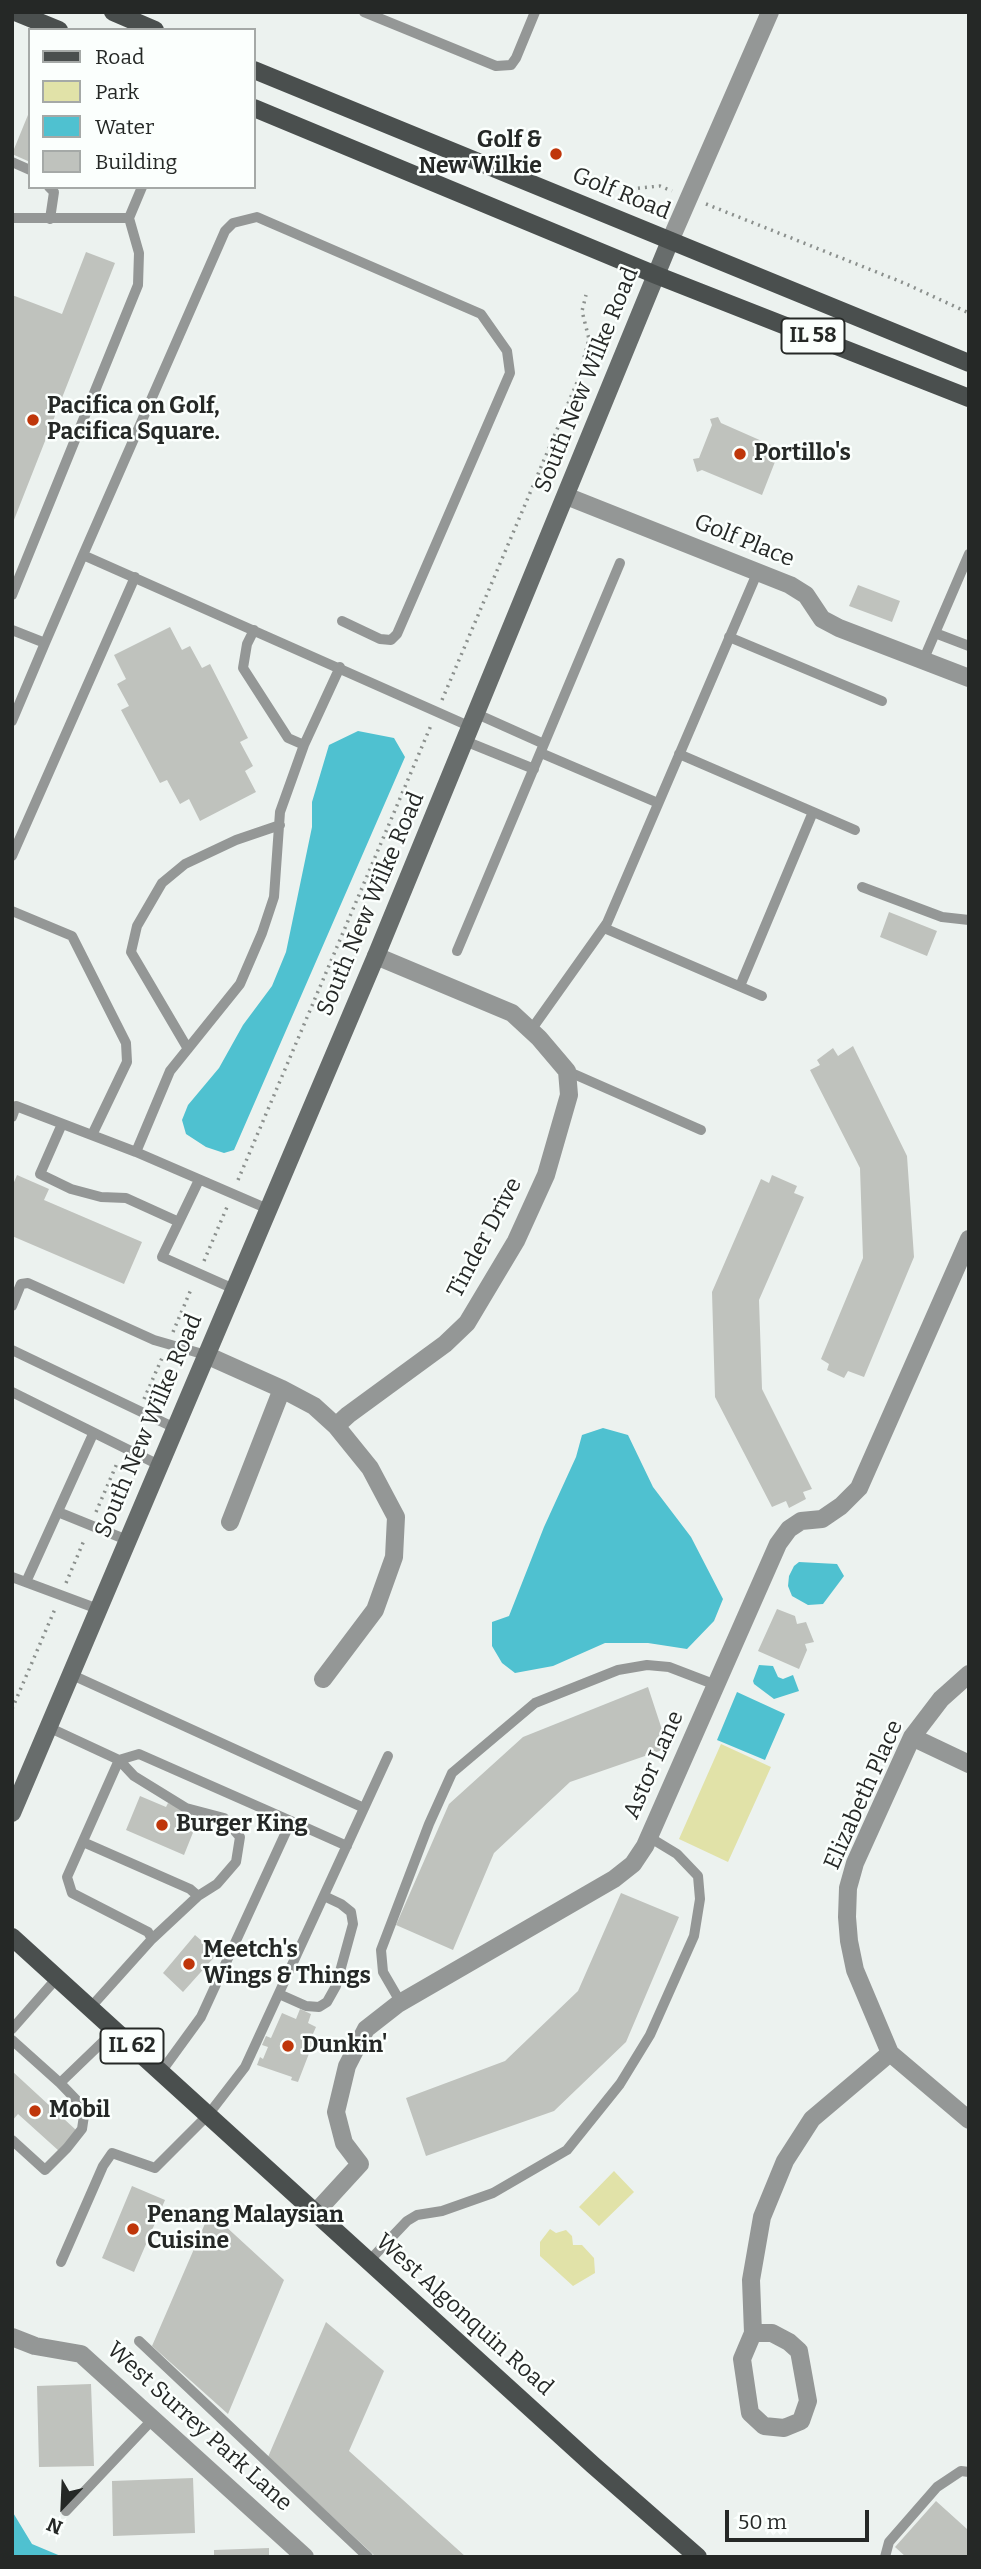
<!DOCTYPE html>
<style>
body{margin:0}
#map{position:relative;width:981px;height:2569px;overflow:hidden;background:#ecf2ef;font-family:Bitter,serif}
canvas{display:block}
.frame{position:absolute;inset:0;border:14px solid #252826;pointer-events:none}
.legend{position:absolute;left:28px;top:28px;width:228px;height:161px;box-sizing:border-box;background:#fbfffd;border:2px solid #a5a9a7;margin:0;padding:9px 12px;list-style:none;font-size:21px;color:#252826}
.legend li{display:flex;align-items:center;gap:14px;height:35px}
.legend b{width:35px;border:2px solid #a5a9a7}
.north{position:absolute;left:28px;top:2471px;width:70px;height:70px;-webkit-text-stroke:5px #fbfffd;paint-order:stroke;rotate:203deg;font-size:19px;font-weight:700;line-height:28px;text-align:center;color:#252826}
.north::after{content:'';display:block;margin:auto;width:24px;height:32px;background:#252826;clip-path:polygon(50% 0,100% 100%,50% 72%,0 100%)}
.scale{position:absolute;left:725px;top:2510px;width:144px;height:32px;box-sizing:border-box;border:4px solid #252826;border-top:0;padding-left:9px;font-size:21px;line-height:24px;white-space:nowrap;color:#252826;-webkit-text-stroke:5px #fbfffd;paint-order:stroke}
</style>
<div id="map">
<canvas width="981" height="2569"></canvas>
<div class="frame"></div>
<ul class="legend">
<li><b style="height:9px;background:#4a4f4e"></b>Road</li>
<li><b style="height:19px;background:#e1e2a8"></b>Park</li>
<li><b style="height:19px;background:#4fc1d0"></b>Water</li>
<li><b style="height:19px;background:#bfc2bd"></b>Building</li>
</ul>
<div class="north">N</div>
<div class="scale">50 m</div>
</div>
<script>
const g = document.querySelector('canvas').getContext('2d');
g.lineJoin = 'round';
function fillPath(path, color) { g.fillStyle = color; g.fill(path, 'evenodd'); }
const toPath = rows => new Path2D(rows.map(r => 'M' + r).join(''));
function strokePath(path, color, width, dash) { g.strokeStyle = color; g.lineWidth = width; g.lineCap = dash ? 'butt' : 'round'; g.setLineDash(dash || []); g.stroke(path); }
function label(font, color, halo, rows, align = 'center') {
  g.font = font + ' Bitter,serif'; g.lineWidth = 5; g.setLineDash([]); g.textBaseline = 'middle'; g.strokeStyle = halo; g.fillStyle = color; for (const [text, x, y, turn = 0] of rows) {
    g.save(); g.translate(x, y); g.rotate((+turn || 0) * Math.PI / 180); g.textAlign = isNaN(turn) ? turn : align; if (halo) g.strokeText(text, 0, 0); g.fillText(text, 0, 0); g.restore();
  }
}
fillPath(toPath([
 [721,1744,771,1767,728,1862,679,1839],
 [614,2171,634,2192,599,2226,579,2207],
 [550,2229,556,2233,566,2230,572,2236,573,2245,582,2245,594,2258,595,2273,573,2286,540,2256,540,2242]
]), '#e1e2a8');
fillPath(toPath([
 [358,731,394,738,405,757,234,1150,224,1153,206,1147,186,1134,182,1120,188,1105,219,1068,243,1025,272,986,286,952,312,827,312,802,329,745],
 [603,1428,628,1435,653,1487,691,1537,723,1599,714,1621,687,1649,648,1643,605,1643,553,1666,515,1673,502,1663,492,1646,492,1622,509,1616,544,1527,576,1457,582,1435],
 [799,1562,837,1564,844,1576,823,1604,808,1605,792,1596,788,1586,789,1576,794,1566],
 [759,1665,773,1666,778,1677,783,1679,793,1675,799,1691,774,1699,754,1684,753,1681],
 [737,1692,785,1714,765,1760,717,1740],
 [12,2511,32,2544,63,2557,12,2557]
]), '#4fc1d0');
fillPath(toPath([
 [30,110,30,162,12,154],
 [86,252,115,263,12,525,12,295,62,314],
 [718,417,721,423,780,449,762,495,702,470,697,472,693,459,699,458,712,425,710,419],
 [858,585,900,601,892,622,849,606],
 [170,627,182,650,190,646,202,668,210,664,248,738,240,742,253,766,245,771,256,792,200,821,189,799,180,804,167,780,160,783,121,710,129,706,117,684,126,679,114,655],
 [889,912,937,931,927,956,880,937],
 [853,1046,907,1156,914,1257,864,1377,848,1371,844,1378,827,1370,829,1364,821,1359,863,1258,860,1168,810,1070,820,1065,817,1060,833,1048,838,1056],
 [17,1175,49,1189,44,1200,142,1242,124,1284,12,1236,12,1187],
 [772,1175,797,1186,794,1193,804,1197,759,1300,762,1389,812,1489,803,1492,806,1499,789,1508,786,1501,772,1507,715,1397,712,1292,761,1179,769,1183],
 [777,1609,795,1616,797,1624,806,1622,814,1642,805,1644,807,1650,799,1669,758,1651],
 [648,1687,668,1748,570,1782,494,1853,453,1950,396,1925,449,1804,523,1737],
 [140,1796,166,1807,168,1803,193,1812,191,1817,198,1820,184,1855,126,1830],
 [621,1893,679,1917,626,2042,554,2111,426,2156,406,2098,505,2061,578,1991],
 [195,1935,217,1954,183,1992,163,1973],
 [300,2009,311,2014,308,2023,316,2027,312,2036,315,2038,298,2082,291,2080,292,2077,257,2065,260,2057,263,2059,268,2047,262,2045,266,2036,271,2038,282,2013,296,2019],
 [12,2071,76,2130,59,2151,18,2114,12,2121],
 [132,2186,165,2200,134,2272,102,2258],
 [210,2212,284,2280,228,2414,152,2346],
 [326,2322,384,2371,349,2451,466,2557,376,2557,268,2457],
 [91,2384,94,2466,39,2467,37,2386],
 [193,2478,195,2533,113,2536,112,2481],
 [936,2501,967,2529,969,2527,969,2557,906,2557,895,2547],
 [269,2548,269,2557,214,2557,214,2550]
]), '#bfc2bd');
strokePath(toPath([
 [631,189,660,186,672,191],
 [706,204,904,283,969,313],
 [442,700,578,380,589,339,582,311,586,295],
 [238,1180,432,723],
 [204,1261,227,1207],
 [173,1332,192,1287],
 [144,1399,162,1358],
 [96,1512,118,1461],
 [66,1583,85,1538],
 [12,1709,55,1609]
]), '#8b908d', 3.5, [2, 5]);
strokePath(toPath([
 [364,12,496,66,511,65,516,58,535,12],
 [12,162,30,170],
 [49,187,54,192,50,219],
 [12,218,129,218],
 [83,555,225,231,233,223,257,217,481,314,507,351,510,373,397,634,391,640,380,639,342,621],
 [12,595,138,285,139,253,129,218,142,187],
 [12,630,45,643,83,555,471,727],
 [254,630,247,644,243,668,288,738,304,745,340,667],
 [935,633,969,554],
 [729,637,882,701],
 [923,661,935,633,969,646],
 [477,714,544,744],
 [12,721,45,643],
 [465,741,534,769],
 [541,753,658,803],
 [679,754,855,830],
 [12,856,135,577],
 [862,887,942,917,969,920],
 [12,911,72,936,126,1043,127,1062,92,1135],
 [604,928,762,996],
 [457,951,620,563],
 [740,986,813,812],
 [531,1030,607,923,758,571],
 [188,1049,131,952,137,926,162,883,185,864,236,840,280,825],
 [567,1071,701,1130],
 [12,1117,16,1106,136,1152,268,1209],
 [62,1124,40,1174,71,1189,101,1197,126,1198,179,1222],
 [136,1152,170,1071,240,984,262,933,274,897,280,812,304,745],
 [199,1180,162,1257,234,1289],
 [12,1306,21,1284,28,1283,154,1340,206,1355],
 [12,1350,175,1428],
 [12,1392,159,1465],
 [58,1512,127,1540],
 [12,1577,98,1609],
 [26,1582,93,1434],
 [70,1674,364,1808],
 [48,1727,119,1760,134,1776,186,1808,224,1818,240,1837,236,1862,217,1884,198,1896,152,1939,90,2008],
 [83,1842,190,1889,198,1896],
 [152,1939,148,1932,72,1893,67,1877,119,1760,139,1754,291,1821],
 [279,1994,306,2006,319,2007,327,2002,336,1986,353,1924,351,1912,341,1904,324,1896],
 [401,2003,383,1972,381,1950,429,1824,452,1773,535,1703,618,1670,647,1665,669,1667,716,1685],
 [12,2029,57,1978],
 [12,2040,60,2083,115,2030],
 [161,2072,201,2017,291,1821,347,1846],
 [12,2140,45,2170,67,2148,82,2129,85,2109,60,2083],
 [369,2261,407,2221,417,2215,442,2211,493,2193,567,2150,620,2084,650,2035,694,1936,700,1899,698,1876,677,1854,649,1837],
 [61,2262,103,2166,112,2153,155,2168,208,2115,245,2067,388,1756],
 [139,2341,368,2557],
 [66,2511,153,2419],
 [885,2557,889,2542,937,2487,961,2471,969,2472]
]), '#949796', 10);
strokePath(toPath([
 [670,241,770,12],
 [566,496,790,585,806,595,822,619,839,628,969,678],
 [206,1355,282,1389,314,1406,336,1426,370,1468,396,1517,394,1557,375,1610,323,1679],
 [336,1426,348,1415,445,1344,467,1323,516,1241,546,1175,569,1095,567,1071,539,1038,512,1013,376,956],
 [230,1522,282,1389],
 [969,1674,941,1699,912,1737,855,1863,848,1888,847,1917,849,1941,855,1970,890,2053,969,2120],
 [912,1737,969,1764],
 [316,2212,360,2164,344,2143,336,2112,347,2066,366,2029,398,2004,614,1879,633,1864,645,1846,778,1544,789,1529,801,1521,822,1519,841,1506,859,1488,969,1239],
 [753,2333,772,2333,789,2342,799,2351,808,2401,801,2421,784,2428,764,2426,750,2413,742,2359,753,2333,751,2280,762,2217,785,2161,812,2119,890,2053],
 [12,2337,35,2346,81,2354,305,2557]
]), '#949796', 18);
strokePath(toPath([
 [12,1813,376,956,670,241]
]), '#686d6c', 18);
strokePath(toPath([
 [15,12,59,30],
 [113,12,155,30],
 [254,70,969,363],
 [254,108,656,275,969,398],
 [12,1937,593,2465,698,2557]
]), '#4a4f4e', 18);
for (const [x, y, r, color] of [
 [556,154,7,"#bf360a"],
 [33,420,7,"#bf360a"],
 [740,454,7,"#bf360a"],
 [162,1825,7,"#bf360a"],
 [189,1964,7,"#bf360a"],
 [288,2046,7,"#bf360a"],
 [35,2111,7,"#bf360a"],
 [133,2229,7,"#bf360a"]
]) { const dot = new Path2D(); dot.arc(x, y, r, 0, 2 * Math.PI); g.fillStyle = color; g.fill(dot); strokePath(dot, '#fbfffd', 2.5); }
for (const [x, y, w] of [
 [813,336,63],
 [132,2046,63]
]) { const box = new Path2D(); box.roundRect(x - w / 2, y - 17.5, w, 35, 5); g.fillStyle = '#fbfffd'; g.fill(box); strokePath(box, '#252826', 2); }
label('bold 21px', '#252826', null, [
 ["IL 58",813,336],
 ["IL 62",132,2046]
]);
label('bold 23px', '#252826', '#fbfffd', [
 ["Golf &",542,141,"right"],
 ["New Wilkie",542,167,"right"],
 ["Pacifica on Golf,",47,407],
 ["Pacifica Square.",47,433],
 ["Portillo's",754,454],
 ["Burger King",176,1825],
 ["Meetch's",203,1951],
 ["Wings & Things",203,1977],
 ["Dunkin'",302,2046],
 ["Mobil",49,2111],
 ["Penang Malaysian",147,2216],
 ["Cuisine",147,2242]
], 'left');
label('23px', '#252826', '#fbfffd', [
 ["Golf Road",621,194,22],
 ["South New Wilke Road",587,380,-68],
 ["Golf Place",744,541,22],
 ["South New Wilke Road",371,904,-67],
 ["Tinder Drive",485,1238,-62],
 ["South New Wilke Road",149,1426,-67],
 ["Astor Lane",654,1765,-66],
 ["Elizabeth Place",864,1795,-66],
 ["West Algonquin Road",464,2315,42],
 ["West Surrey Park Lane",199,2427,42]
]);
</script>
